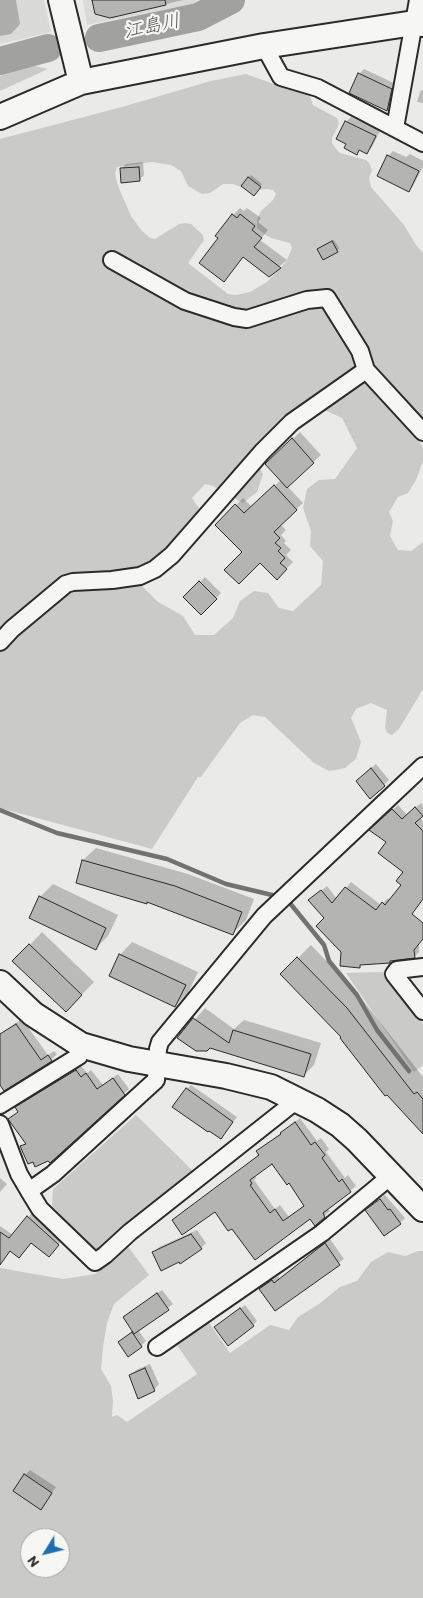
<!DOCTYPE html>
<meta charset="utf-8">
<style>
body{margin:0}
#map{position:relative;width:423px;height:1598px;overflow:hidden;background:#eaeae6;font-family:Itim,sans-serif}
canvas{display:block}
.north{position:absolute;left:20px;top:1528px;width:50px;height:50px;box-sizing:border-box;background:#f6f6f2;border:1px solid #a5a5a2;border-radius:50%;rotate:234deg;font-size:14px;font-weight:700;line-height:20px;text-align:center;color:#2b2b2b}
.north::after{content:'';display:block;margin:auto;width:18px;height:22px;background:#1f6fb2;clip-path:polygon(50% 0,100% 100%,50% 72%,0 100%)}
</style>
<div id="map">
<canvas width="423" height="1598"></canvas>
<div class="north">N</div>
</div>
<script>
const g = document.querySelector('canvas').getContext('2d');
g.lineJoin = 'round';
function fillPath(path, color) { g.fillStyle = color; g.fill(path, 'evenodd'); }
const toPath = rows => new Path2D(rows.map(r => 'M' + r).join(''));
function strokePath(path, color, width, dash) { g.strokeStyle = color; g.lineWidth = width; g.lineCap = dash ? 'butt' : 'round'; g.setLineDash(dash || []); g.stroke(path); }
function label(font, color, halo, rows, align = 'center') {
  g.font = font + ' Itim,"Klee One",sans-serif'; g.lineWidth = 4.5; g.setLineDash([]); g.textBaseline = 'middle'; g.strokeStyle = halo; g.fillStyle = color; for (const [text, x, y, turn = 0] of rows) {
    g.save(); g.translate(x, y); g.rotate((+turn || 0) * Math.PI / 180); g.textAlign = isNaN(turn) ? turn : align; if (halo) g.strokeText(text, 0, 0); g.fillText(text, 0, 0); g.restore();
  }
}
fillPath(toPath([
 [0,0,44,0,51,32,0,44],
 [83,0,199,0,191,4,87,25]
]), '#dadad6');
fillPath(toPath([
 [31,65,48,69,0,91,0,76],
 [246,74,290,90,306,92,310,96,313,105,337,118,339,124,332,138,332,143,336,149,340,153,366,160,369,163,372,170,369,178,371,187,404,225,416,245,423,253,423,420,418,439,423,448,423,461,416,480,408,493,398,497,389,512,393,521,390,536,398,550,411,551,423,542,423,689,399,729,392,735,387,733,385,727,387,710,371,703,356,709,351,718,361,742,356,759,345,768,335,770,329,771,314,763,265,717,253,715,240,723,201,777,198,777,152,849,0,808,0,139,122,107,211,81],
 [152,162,171,165,181,171,188,186,202,194,210,193,223,184,233,184,251,191,267,189,273,190,276,194,273,200,261,211,257,219,257,228,264,234,271,238,290,243,292,248,286,262,267,282,250,292,236,295,228,294,188,263,204,240,203,235,191,224,185,223,179,224,155,239,150,238,142,231,131,216,118,186,115,173,117,167],
 [322,409,342,418,357,448,335,479,319,480,307,489,303,508,311,531,310,546,323,561,321,585,293,611,279,608,268,593,254,591,240,601,233,618,214,635,195,635,183,616,158,602,143,587,143,568,165,555,203,514,192,498,205,484,213,486,243,503,257,492,263,474,253,454],
 [384,972,423,1023,423,1065,414,1072,346,973],
 [136,1115,193,1171,95,1251,52,1206,53,1189],
 [127,1245,149,1275,114,1304,107,1323,103,1347,101,1369,111,1386,113,1401,112,1417,117,1415,127,1422,197,1374,174,1341,206,1318,230,1353,270,1325,289,1330,298,1317,319,1304,340,1287,357,1281,371,1262,388,1252,405,1256,418,1251,423,1251,423,1598,0,1598,0,1268,63,1279,95,1274],
 [30,1538,60,1538,60,1568,30,1568]
]), '#cacac7');
fillPath(toPath([
 [0,0,16,0,20,24,11,34,0,36],
 [93,0,183,0,110,17],
 [364,69,396,84,392,105,387,110,359,74],
 [422,90,423,90,423,103,417,102,420,92],
 [351,117,380,131,372,147,367,152,360,149,356,153,348,143,346,122],
 [393,151,406,157,410,154,423,161,423,167,413,186,408,191,388,156],
 [143,162,144,175,139,180,121,169,126,164],
 [251,175,262,184,256,192,243,186],
 [240,208,244,211,247,208,261,218,258,222,268,230,260,240,287,260,269,275,244,256,224,280,220,238,233,215],
 [334,240,339,248,337,251,321,247],
 [300,432,321,455,287,486,303,503,280,524,286,530,281,535,286,541,284,543,291,550,286,555,293,562,277,578,260,561,244,552,216,525,243,498,252,507,281,480,267,464],
 [205,577,221,593,201,614,184,597],
 [376,764,389,780,384,785,362,776],
 [421,803,423,806,423,814,420,817,423,821,423,899,359,966,342,951,325,918,310,900,327,886,337,899,351,882,381,905,388,898,390,900,403,885,405,871,388,842,371,830,398,805,407,815],
 [96,848,188,874,254,899,246,920,233,933,83,860],
 [53,884,118,915,108,936,96,948,40,897],
 [423,927,423,938,419,943,419,952,414,957,378,960],
 [42,932,94,982,66,1011,30,945],
 [132,942,198,972,188,993,175,1006,120,955],
 [311,945,358,994,423,1077,423,1133,343,1036,282,974],
 [205,1008,234,1029,244,1020,321,1043,314,1065,304,1075,179,1038],
 [22,1019,48,1055,54,1051,57,1054,51,1060,4,1089,0,1083,0,1034],
 [81,1066,87,1073,91,1070,103,1085,118,1074,129,1089,50,1161,21,1147,26,1142,19,1111,17,1108,22,1103],
 [191,1085,237,1117,225,1133,187,1089],
 [300,1118,317,1141,321,1138,329,1149,326,1152,345,1178,348,1175,356,1186,327,1208,330,1211,315,1224,310,1217,255,1258,232,1227,215,1211,173,1220,260,1155,263,1147],
 [273,1162,290,1181,305,1205,289,1217,280,1205,275,1209,254,1180,256,1178,255,1175],
 [0,1178,7,1184,0,1192],
 [385,1195,405,1218,400,1223,372,1205],
 [32,1213,62,1240,53,1251,31,1241,11,1250,5,1256,0,1253,0,1226,13,1235],
 [197,1230,206,1243,201,1248,179,1261,154,1252,159,1247],
 [330,1239,344,1259,275,1310,260,1290,278,1276,280,1279],
 [162,1290,173,1304,138,1330,146,1341,141,1346,119,1342,134,1330,129,1313],
 [245,1305,257,1321,253,1325,220,1323],
 [150,1364,159,1384,154,1390,139,1397,131,1375,136,1370],
 [30,1470,56,1487,41,1508,25,1475]
]), '#0003');
strokePath(toPath([
 [0,810,57,833,167,859,226,884,272,895],
 [289,902,324,945,329,961,357,995,377,1030,409,1071]
]), '#727270', 4.5);
strokePath(toPath([
 [99,38,198,17,231,0],
 [0,61,48,48]
]), '#a1a19e', 28);
const building = toPath([
 [92,0,165,0,166,5,110,18,95,14,92,0],
 [358,73,392,89,387,111,349,93,358,73],
 [345,121,376,136,367,154,359,150,357,155,344,148,346,144,336,139,345,121],
 [387,155,419,171,409,192,377,176,387,155],
 [139,167,140,181,121,183,120,168,139,167],
 [248,177,261,187,254,196,241,186,248,177],
 [232,214,237,218,240,214,255,226,252,230,262,238,254,247,281,268,269,277,243,257,224,282,199,263,218,238,215,236,232,214],
 [332,241,338,252,323,260,317,249,332,241],
 [292,438,314,463,287,488,265,464,292,438],
 [274,485,297,510,274,532,280,538,275,543,281,548,278,551,285,558,280,563,287,569,277,580,260,563,239,584,224,570,242,552,215,525,235,504,244,513,274,485],
 [199,581,217,599,201,615,183,597,199,581],
 [371,768,385,786,370,799,356,781,371,768],
 [415,807,423,816,415,823,423,831,423,899,412,914,423,923,423,939,414,950,415,958,390,961,390,963,360,965,360,968,340,966,341,952,316,926,324,918,308,900,321,890,332,903,345,887,376,910,382,902,385,905,401,885,396,881,403,872,378,853,386,842,369,830,392,809,402,819,415,807],
 [82,860,175,886,242,912,233,935,147,902,147,904,76,883,82,860],
 [39,896,106,928,96,950,29,918,39,896],
 [29,944,82,995,66,1012,12,961,29,944],
 [119,954,186,985,175,1007,109,976,119,954],
 [297,957,347,1008,414,1094,417,1092,423,1099,423,1134,387,1095,385,1096,340,1038,341,1037,280,974,297,957],
 [193,1018,229,1043,233,1030,311,1054,304,1077,210,1048,207,1051,196,1051,177,1038,193,1018],
 [16,1024,41,1060,48,1055,52,1061,4,1091,0,1085,0,1034,16,1024],
 [76,1070,81,1077,86,1073,97,1089,113,1078,125,1095,50,1163,48,1161,35,1167,33,1162,28,1164,20,1146,26,1144,8,1119,18,1112,15,1107,76,1070],
 [186,1088,233,1122,221,1139,209,1131,208,1132,172,1107,186,1088],
 [295,1122,311,1145,315,1142,325,1155,322,1158,339,1182,342,1179,351,1192,323,1213,325,1217,316,1225,315,1226,310,1219,255,1260,232,1229,228,1231,215,1212,182,1235,172,1220,259,1155,256,1151,281,1134,280,1133,295,1122],
 [272,1164,287,1185,289,1183,304,1206,283,1221,275,1209,270,1213,250,1185,252,1184,250,1180,272,1164],
 [380,1199,388,1210,390,1209,401,1224,384,1236,365,1210,380,1199],
 [27,1216,59,1245,49,1257,31,1243,19,1258,10,1251,0,1265,0,1232,9,1238,27,1216],
 [191,1234,202,1249,180,1264,179,1262,161,1271,152,1252,191,1234],
 [325,1243,340,1265,275,1311,259,1289,272,1280,274,1283,325,1243],
 [157,1293,169,1310,134,1334,123,1317,157,1293],
 [240,1308,254,1326,228,1346,214,1327,240,1308],
 [132,1332,142,1347,128,1357,118,1342,132,1332],
 [145,1368,155,1391,138,1399,129,1375,145,1368],
 [24,1474,52,1493,41,1510,13,1491,24,1474]
]);
fillPath(building, '#b4b4b1');
strokePath(building, '#2b2b2b', 1);
const street = toPath([
 [264,46,281,77,318,88,423,143],
 [395,128,418,0],
 [112,260,185,301,234,317,247,319,307,300,327,298,360,351,366,370],
 [0,642,12,629,66,584,73,582,112,580,140,576,155,569,172,555,262,452,292,422,366,370,423,432],
 [423,967,397,970,394,974,423,1011],
 [297,1100,130,1232,105,1255,95,1262,40,1209,29,1191,53,1174,156,1080,158,1049,160,1042,264,916,423,766],
 [0,1105,79,1056,81,1045],
 [0,1124,19,1174,29,1191],
 [157,1347,322,1233,392,1175]
]);
const secondary = toPath([
 [61,0,81,82],
 [0,117,81,82,264,46,414,23,423,24],
 [0,983,33,1014,81,1045,129,1059,226,1076,271,1087,317,1110,340,1125,357,1140,423,1209]
]);
strokePath(street, '#2b2b2b', 20);
strokePath(secondary, '#2b2b2b', 28);
strokePath(street, '#f6f6f2', 16);
strokePath(secondary, '#f6f6f2', 24);
label('italic 19px', '#545453', '#f6f6f2', [
 ["江島川",152,27,-12]
]);
</script>
